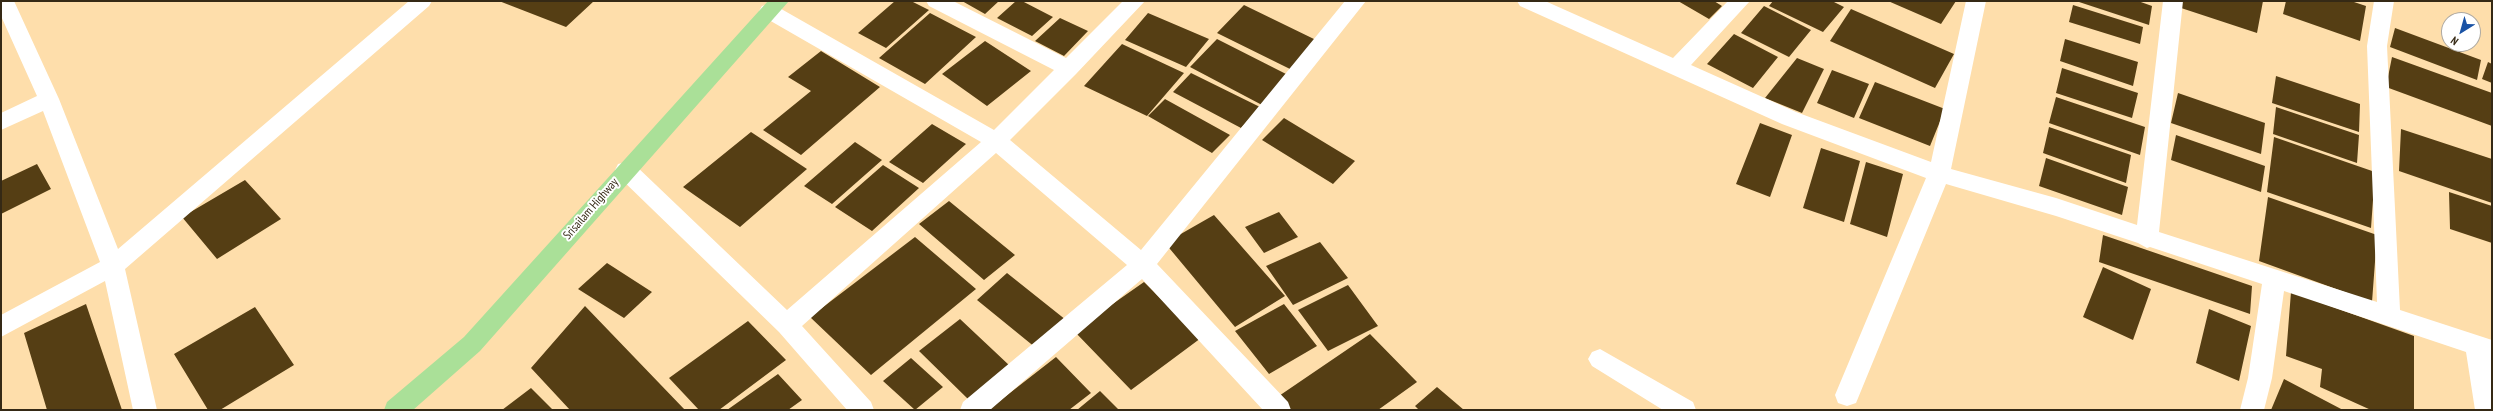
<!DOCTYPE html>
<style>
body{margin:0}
#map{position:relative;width:2493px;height:411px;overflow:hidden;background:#fedeab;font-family:"PT Sans Narrow",sans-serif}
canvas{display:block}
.frame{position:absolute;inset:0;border:2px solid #352915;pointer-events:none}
.north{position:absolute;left:2441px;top:12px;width:40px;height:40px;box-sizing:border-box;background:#fff;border:1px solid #aea9a1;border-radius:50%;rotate:217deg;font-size:11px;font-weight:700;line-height:16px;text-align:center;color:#352915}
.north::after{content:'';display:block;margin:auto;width:14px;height:18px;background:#1a53a5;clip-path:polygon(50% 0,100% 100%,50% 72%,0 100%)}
</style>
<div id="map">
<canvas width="2493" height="411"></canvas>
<div class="frame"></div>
<div class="north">N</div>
</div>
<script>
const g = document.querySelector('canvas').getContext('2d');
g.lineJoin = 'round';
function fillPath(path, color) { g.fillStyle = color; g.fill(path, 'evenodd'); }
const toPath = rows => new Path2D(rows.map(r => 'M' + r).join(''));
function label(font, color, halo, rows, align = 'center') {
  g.font = font + ' "PT Sans Narrow",sans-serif'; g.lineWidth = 4; g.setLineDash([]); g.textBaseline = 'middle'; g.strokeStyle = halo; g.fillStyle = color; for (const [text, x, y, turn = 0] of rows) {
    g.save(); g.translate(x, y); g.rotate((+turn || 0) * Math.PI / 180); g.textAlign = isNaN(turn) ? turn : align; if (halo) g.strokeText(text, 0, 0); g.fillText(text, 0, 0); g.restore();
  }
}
fillPath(toPath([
 [499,1,594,1,566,27],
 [895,1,911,1,929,10,886,48,858,33],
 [962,1,999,1,985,14],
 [1016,1,1022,1,1053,17,1032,36,997,18],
 [1678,1,1714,1,1722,6,1709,19],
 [1773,1,1832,1,1844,7,1823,32,1769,6],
 [1888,1,1956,1,1941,24],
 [2076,1,2138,1,2152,6,2149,25],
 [2176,1,2263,1,2257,33,2175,6],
 [2286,1,2351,1,2366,6,2360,41,2283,14],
 [1244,5,1316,40,1290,69,1217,33],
 [2073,5,2143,27,2140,44,2069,22],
 [1764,6,1811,30,1789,57,1741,33],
 [1851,9,1954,54,1935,88,1830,41],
 [930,13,976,37,925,84,879,58],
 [1148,13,1209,39,1186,67,1125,40],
 [1060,18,1088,31,1064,56,1035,41],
 [2395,28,2481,60,2477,80,2390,47],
 [1734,34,1778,57,1753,88,1707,64],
 [1217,39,1288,75,1262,105,1190,67],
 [2065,39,2138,62,2133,86,2060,61],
 [985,41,1031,71,987,106,942,74],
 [1122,44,1184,73,1147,116,1084,86],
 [821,51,880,87,801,155,763,130,811,91,788,77],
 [2392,57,2492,93,2492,126,2386,87],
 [1797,58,1824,69,1802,113,1765,98],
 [2488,62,2492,64,2492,83,2482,79],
 [2062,68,2138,93,2132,118,2056,93],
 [1832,70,1869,84,1854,118,1817,103],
 [1191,73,1260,107,1241,128,1173,92],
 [2276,76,2360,104,2359,132,2272,103],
 [1875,82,1945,109,1930,146,1859,118],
 [2178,93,2265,123,2261,154,2171,123],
 [2056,97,2145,127,2140,155,2049,123],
 [1165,99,1230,135,1212,153,1148,116],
 [2276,107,2359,135,2357,163,2273,134],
 [1284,118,1355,161,1333,184,1262,140],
 [1760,123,1792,135,1770,197,1736,184],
 [932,124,966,144,923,183,889,162],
 [2049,127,2131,155,2126,183,2043,153],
 [2401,129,2492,159,2492,203,2399,171],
 [751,132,807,169,740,227,683,187],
 [2176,135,2265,166,2261,192,2171,160],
 [2274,137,2375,172,2371,228,2267,192],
 [855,142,882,160,832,204,804,186],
 [1821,148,1860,161,1844,222,1803,208],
 [2046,158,2128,187,2122,215,2039,186],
 [1866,162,1903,174,1887,237,1850,224],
 [37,164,51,189,1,214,1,181],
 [883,165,919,188,872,231,835,207],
 [245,180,281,219,217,259,182,217],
 [2449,192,2492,206,2492,243,2450,229],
 [2268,197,2377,235,2372,302,2259,261],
 [949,201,1015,255,984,280,919,224],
 [1279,212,1298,237,1264,253,1245,227],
 [1214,215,1285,296,1235,327,1165,243],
 [2103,235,2252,286,2250,314,2099,262],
 [915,237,976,289,871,375,810,317],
 [1320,242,1348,278,1293,305,1266,266],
 [607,263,652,292,624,318,578,289],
 [2103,267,2151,289,2133,340,2083,317],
 [1007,273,1066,320,1036,348,977,300],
 [1144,282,1201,338,1131,390,1074,331],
 [1348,285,1378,326,1328,351,1298,310],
 [2291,292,2414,336,2414,410,2371,410,2320,387,2322,369,2286,356],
 [86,304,122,410,47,410,24,333],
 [1284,304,1317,346,1269,374,1235,331],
 [585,306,685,410,570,410,531,368],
 [255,307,294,365,220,410,208,410,174,354],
 [2209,309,2251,326,2239,381,2196,363],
 [960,319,1010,366,968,399,919,351],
 [748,321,786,360,719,410,699,410,669,378],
 [1370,334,1417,382,1378,410,1282,410,1273,400],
 [1056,357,1091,393,1069,410,988,410],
 [911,358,943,387,915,410,883,381],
 [778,374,802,400,788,410,727,410],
 [2284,379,2343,410,2271,410],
 [1437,387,1464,410,1419,410,1415,406],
 [531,388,553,410,502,410],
 [1100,391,1119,410,1077,410]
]), '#553e14');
fillPath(toPath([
 [1,1,14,1,59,99,118,249,409,1,432,1,429,6,125,269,157,410,133,410,105,281,1,337,1,315,100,262,43,111,1,130,1,113,37,96,1,16,1,1],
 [926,1,953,1,1066,58,1123,1,1145,1,1076,74,1010,140,1141,250,1345,1,1366,1,1157,264,1288,402,1291,410,1263,410,1142,279,990,410,960,410,963,402,1127,265,996,153,802,326,871,402,874,410,847,410,779,332,618,176,615,170,618,164,626,162,634,164,787,310,981,142,762,16,759,11,762,6,769,4,776,6,994,130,1054,70,929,6,926,1],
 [1517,1,1545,1,1673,58,1728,1,1750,1,1691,65,1796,112,1931,162,1966,1,1986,1,1951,169,2056,198,2137,225,2163,1,2183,1,2159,232,2377,302,2367,46,2374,1,2394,1,2387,46,2400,310,2492,340,2492,410,2475,410,2466,352,2284,291,2272,378,2264,410,2240,410,2248,378,2262,284,2150,247,2147,248,2138,243,2056,216,1946,184,1856,403,1847,406,1838,403,1835,395,1926,178,1782,124,1520,6,1517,1],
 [1600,349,1693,402,1696,410,1663,410,1592,366,1588,359,1592,352,1600,349]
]), '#fff');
fillPath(toPath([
 [768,1,789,1,480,351,413,410,384,410,387,402,464,337,768,1]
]), '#aae098');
label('12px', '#352915', '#fff', [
 ["Srisailam Highway",591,209,-49]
]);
</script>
